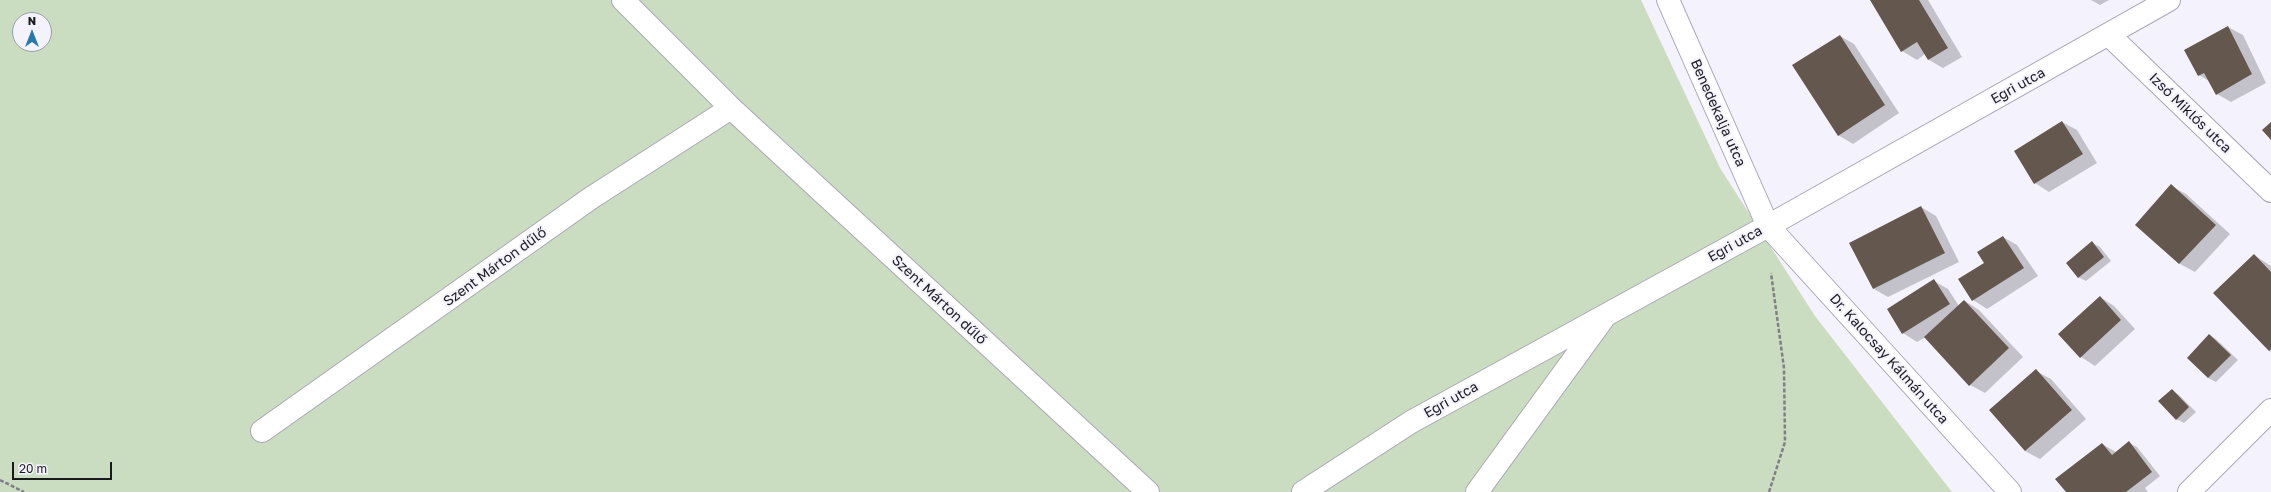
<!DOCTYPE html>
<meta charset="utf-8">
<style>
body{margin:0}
#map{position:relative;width:2271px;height:492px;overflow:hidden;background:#f4f3fd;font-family:"Golos Text",sans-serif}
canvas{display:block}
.north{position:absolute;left:12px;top:12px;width:40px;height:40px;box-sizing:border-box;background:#f4f3fd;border:1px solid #9c9ca4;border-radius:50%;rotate:0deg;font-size:11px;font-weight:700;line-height:16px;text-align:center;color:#19191e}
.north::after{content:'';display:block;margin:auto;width:14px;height:18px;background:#287aaa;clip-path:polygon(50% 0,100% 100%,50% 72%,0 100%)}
.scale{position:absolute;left:12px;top:462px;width:100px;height:18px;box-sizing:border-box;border:2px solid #19191e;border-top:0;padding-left:5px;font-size:12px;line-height:14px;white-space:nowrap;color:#19191e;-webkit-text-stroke:3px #f4f3fd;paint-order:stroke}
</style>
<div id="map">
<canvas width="2271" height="492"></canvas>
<div class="north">N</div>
<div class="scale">20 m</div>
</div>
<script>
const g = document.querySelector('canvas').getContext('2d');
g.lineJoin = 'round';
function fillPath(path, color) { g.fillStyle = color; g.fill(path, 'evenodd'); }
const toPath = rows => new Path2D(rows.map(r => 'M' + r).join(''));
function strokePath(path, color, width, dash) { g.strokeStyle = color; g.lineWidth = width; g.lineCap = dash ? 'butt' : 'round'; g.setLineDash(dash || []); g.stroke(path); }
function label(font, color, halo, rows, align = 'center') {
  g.font = font + ' "Golos Text",sans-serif'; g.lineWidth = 4; g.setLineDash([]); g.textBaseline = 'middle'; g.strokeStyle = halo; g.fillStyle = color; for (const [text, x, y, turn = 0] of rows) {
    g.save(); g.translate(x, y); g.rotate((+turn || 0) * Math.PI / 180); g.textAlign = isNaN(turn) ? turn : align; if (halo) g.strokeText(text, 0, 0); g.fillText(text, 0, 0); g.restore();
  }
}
fillPath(toPath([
 [0,0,1641,0,1720,168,1815,316,1952,492,0,492],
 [20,20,44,20,44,44,20,44]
]), '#caddc0');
fillPath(toPath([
 [1871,0,1928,0,1962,57,1943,68,1929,60,1925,54,1917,60,1902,51],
 [2091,0,2109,0,2100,5],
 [2228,27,2243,35,2266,83,2231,102,2217,94,2209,81,2199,75],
 [1840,36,1854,44,1899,113,1853,144,1838,135],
 [2062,122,2077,130,2097,163,2049,192,2035,183],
 [2171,186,2186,194,2230,234,2195,272,2180,264,2136,225],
 [1921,207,1936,216,1959,262,1888,297,1874,289,1851,243],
 [2003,237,2017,245,2038,276,1987,309,1973,300,1985,263],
 [2092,243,2100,247,2111,261,2086,281,2078,277],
 [2254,255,2271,266,2271,352,2269,351],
 [1934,281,1948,289,1959,306,1965,301,1979,310,2023,357,1985,393,1970,385,1926,337,1917,342,1903,333],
 [2100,297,2114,306,2135,329,2095,366,2081,357,2060,334],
 [2210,335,2217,340,2238,360,2216,382,2208,378],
 [2036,371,2051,379,2086,419,2040,459,2025,451,1990,410],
 [2172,390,2179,395,2196,412,2184,423,2176,419],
 [2129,443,2137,447,2160,476,2145,488,2148,492,2067,492,2102,444,2116,452]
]), '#0003');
fillPath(toPath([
 [1870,0,1919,0,1948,48,1928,60,1917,42,1901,52],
 [2228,26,2252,74,2216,95,2204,73,2198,76,2184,50],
 [1840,35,1885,105,1838,136,1792,65],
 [2062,121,2083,154,2034,184,2014,151],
 [2271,122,2271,140,2262,130],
 [2171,184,2216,225,2179,264,2135,225],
 [1921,206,1945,253,1873,289,1849,243],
 [2003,236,2024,268,1972,301,1958,279,1984,263,1977,252],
 [2092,241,2104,257,2078,278,2066,263],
 [2254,254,2271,272,2271,349,2269,351,2213,293],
 [1934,279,1950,304,1902,334,1887,309],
 [2100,296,2121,320,2080,358,2058,334],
 [1964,300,2009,348,1969,386,1924,337],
 [2209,334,2231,355,2208,378,2187,358],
 [2036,369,2072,410,2025,451,1989,410],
 [2172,389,2189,407,2176,420,2158,401],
 [2129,441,2152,472,2126,492,2066,492,2055,479,2102,443,2112,455]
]), '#64584e');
const street = toPath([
 [623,0,731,108,1148,492],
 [1668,0,1768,226,2010,492],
 [2109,35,2271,191],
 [262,431,591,198,731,108],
 [1303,492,1411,422,1768,226,2169,0],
 [1477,492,1603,319],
 [2189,492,2271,410]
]);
strokePath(street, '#a9a7b7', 24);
strokePath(toPath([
 [0,480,24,492],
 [1769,492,1785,442,1784,368,1771,273]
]), '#807f87', 2.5, [4, 2]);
strokePath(street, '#fff', 22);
label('14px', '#19191e', '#f4f3fd', [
 ["Egri utca",2018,86,-29],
 ["Benedekalja utca",1718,113,66],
 ["Izsó Miklós utca",2190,113,44],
 ["Egri utca",1735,244,-29],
 ["Szent Márton dűlő",495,267,-36],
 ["Szent Márton dűlő",939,300,43],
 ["Dr. Kalocsay Kálmán utca",1889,359,48],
 ["Egri utca",1451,400,-29]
]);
</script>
